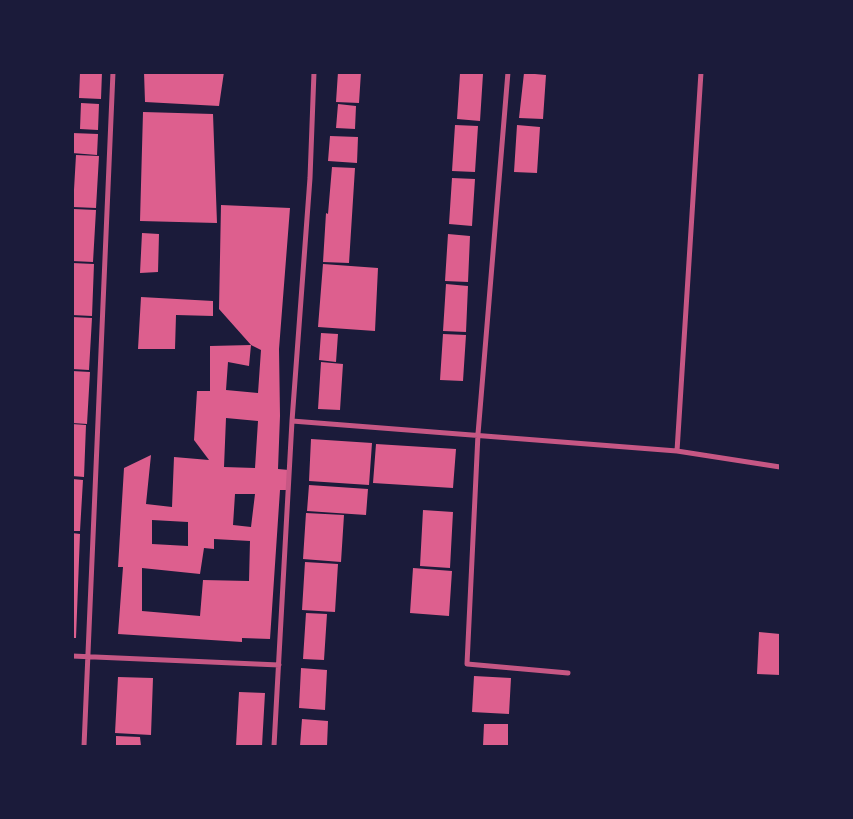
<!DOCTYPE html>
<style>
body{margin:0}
#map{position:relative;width:853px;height:819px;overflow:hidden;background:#1b1b3a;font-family:"Space Grotesk",sans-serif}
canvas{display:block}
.frame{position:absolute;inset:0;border:74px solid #1b1b3a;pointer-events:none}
</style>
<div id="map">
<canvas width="853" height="819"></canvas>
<div class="frame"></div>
</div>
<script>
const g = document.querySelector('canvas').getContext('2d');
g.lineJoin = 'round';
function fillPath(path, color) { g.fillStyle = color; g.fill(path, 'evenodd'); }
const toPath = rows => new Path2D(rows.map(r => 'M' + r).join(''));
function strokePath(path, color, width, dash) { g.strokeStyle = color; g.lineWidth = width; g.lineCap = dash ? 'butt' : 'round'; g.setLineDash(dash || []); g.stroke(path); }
fillPath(toPath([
 [80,72,102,72,101,99,79,98],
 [144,72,224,72,219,106,145,102],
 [338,72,361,72,359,103,336,102],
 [460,73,483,74,480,121,457,119],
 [524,73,546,75,543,119,519,118],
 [81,103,99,104,98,130,80,129],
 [338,104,356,106,355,129,336,128],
 [143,112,213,114,217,223,140,221],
 [455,125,478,126,475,172,452,171],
 [517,125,540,127,537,173,514,172],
 [72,133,98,134,97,155,72,153],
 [330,136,358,137,357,163,328,161],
 [76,155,99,156,96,208,73,207],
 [332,167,355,168,349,263,323,262,326,213,328,214],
 [452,178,475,179,472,226,449,224],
 [221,205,290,208,279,349,280,416,278,469,289,470,288,490,280,490,270,639,242,638,242,642,118,634,123,567,118,567,124,468,151,455,146,504,172,507,174,457,209,460,194,440,197,391,210,391,210,346,251,345,249,366,228,362,226,390,258,393,261,350,251,345,219,309],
 [226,418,258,421,255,468,224,467],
 [235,494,255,494,251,527,233,525],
 [152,520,188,522,188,546,152,544],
 [214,539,250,541,249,581,203,580,200,616,142,611,142,568,200,574,204,548,214,549],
 [73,209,96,210,93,262,72,261],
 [142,233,159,234,158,272,140,273],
 [448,234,470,236,468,282,445,281],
 [72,263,94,264,92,316,72,315],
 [323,264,378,268,375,331,318,327],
 [446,284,468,286,466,332,443,331],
 [141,297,213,301,213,316,176,315,175,349,138,349],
 [72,317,92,318,89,370,72,369],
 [321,333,338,334,336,362,319,360],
 [443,334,466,335,463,381,440,380],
 [321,362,343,364,340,410,318,409],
 [72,371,90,372,87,424,72,423],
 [72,424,86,425,84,477,72,476],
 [311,439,372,443,369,485,309,481],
 [376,444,456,449,453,488,373,483],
 [72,479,83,480,80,531,72,531],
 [309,485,368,489,366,515,307,511],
 [423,510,453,512,450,568,420,566],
 [306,513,344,515,341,562,303,559],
 [72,533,80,534,76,638,72,638],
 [305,562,338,564,335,612,302,610],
 [413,568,452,571,449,616,410,613],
 [306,613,327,614,324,660,303,659],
 [759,632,780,634,780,675,757,674],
 [301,668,327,670,325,710,299,708],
 [474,676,511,678,509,714,472,712],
 [118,677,153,678,151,735,115,733],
 [239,692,265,693,262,746,236,746],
 [302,719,328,721,327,746,300,746],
 [484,724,508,724,508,746,483,746],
 [116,736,140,737,141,746,116,746]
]), '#dd5f8e');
strokePath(toPath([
 [508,72,478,434,467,664,568,673],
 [292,421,677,451,780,467],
 [677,451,701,72],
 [72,656,279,665],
 [84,746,113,72],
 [274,746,292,421,310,178,314,72]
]), '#c65784', 5);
</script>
